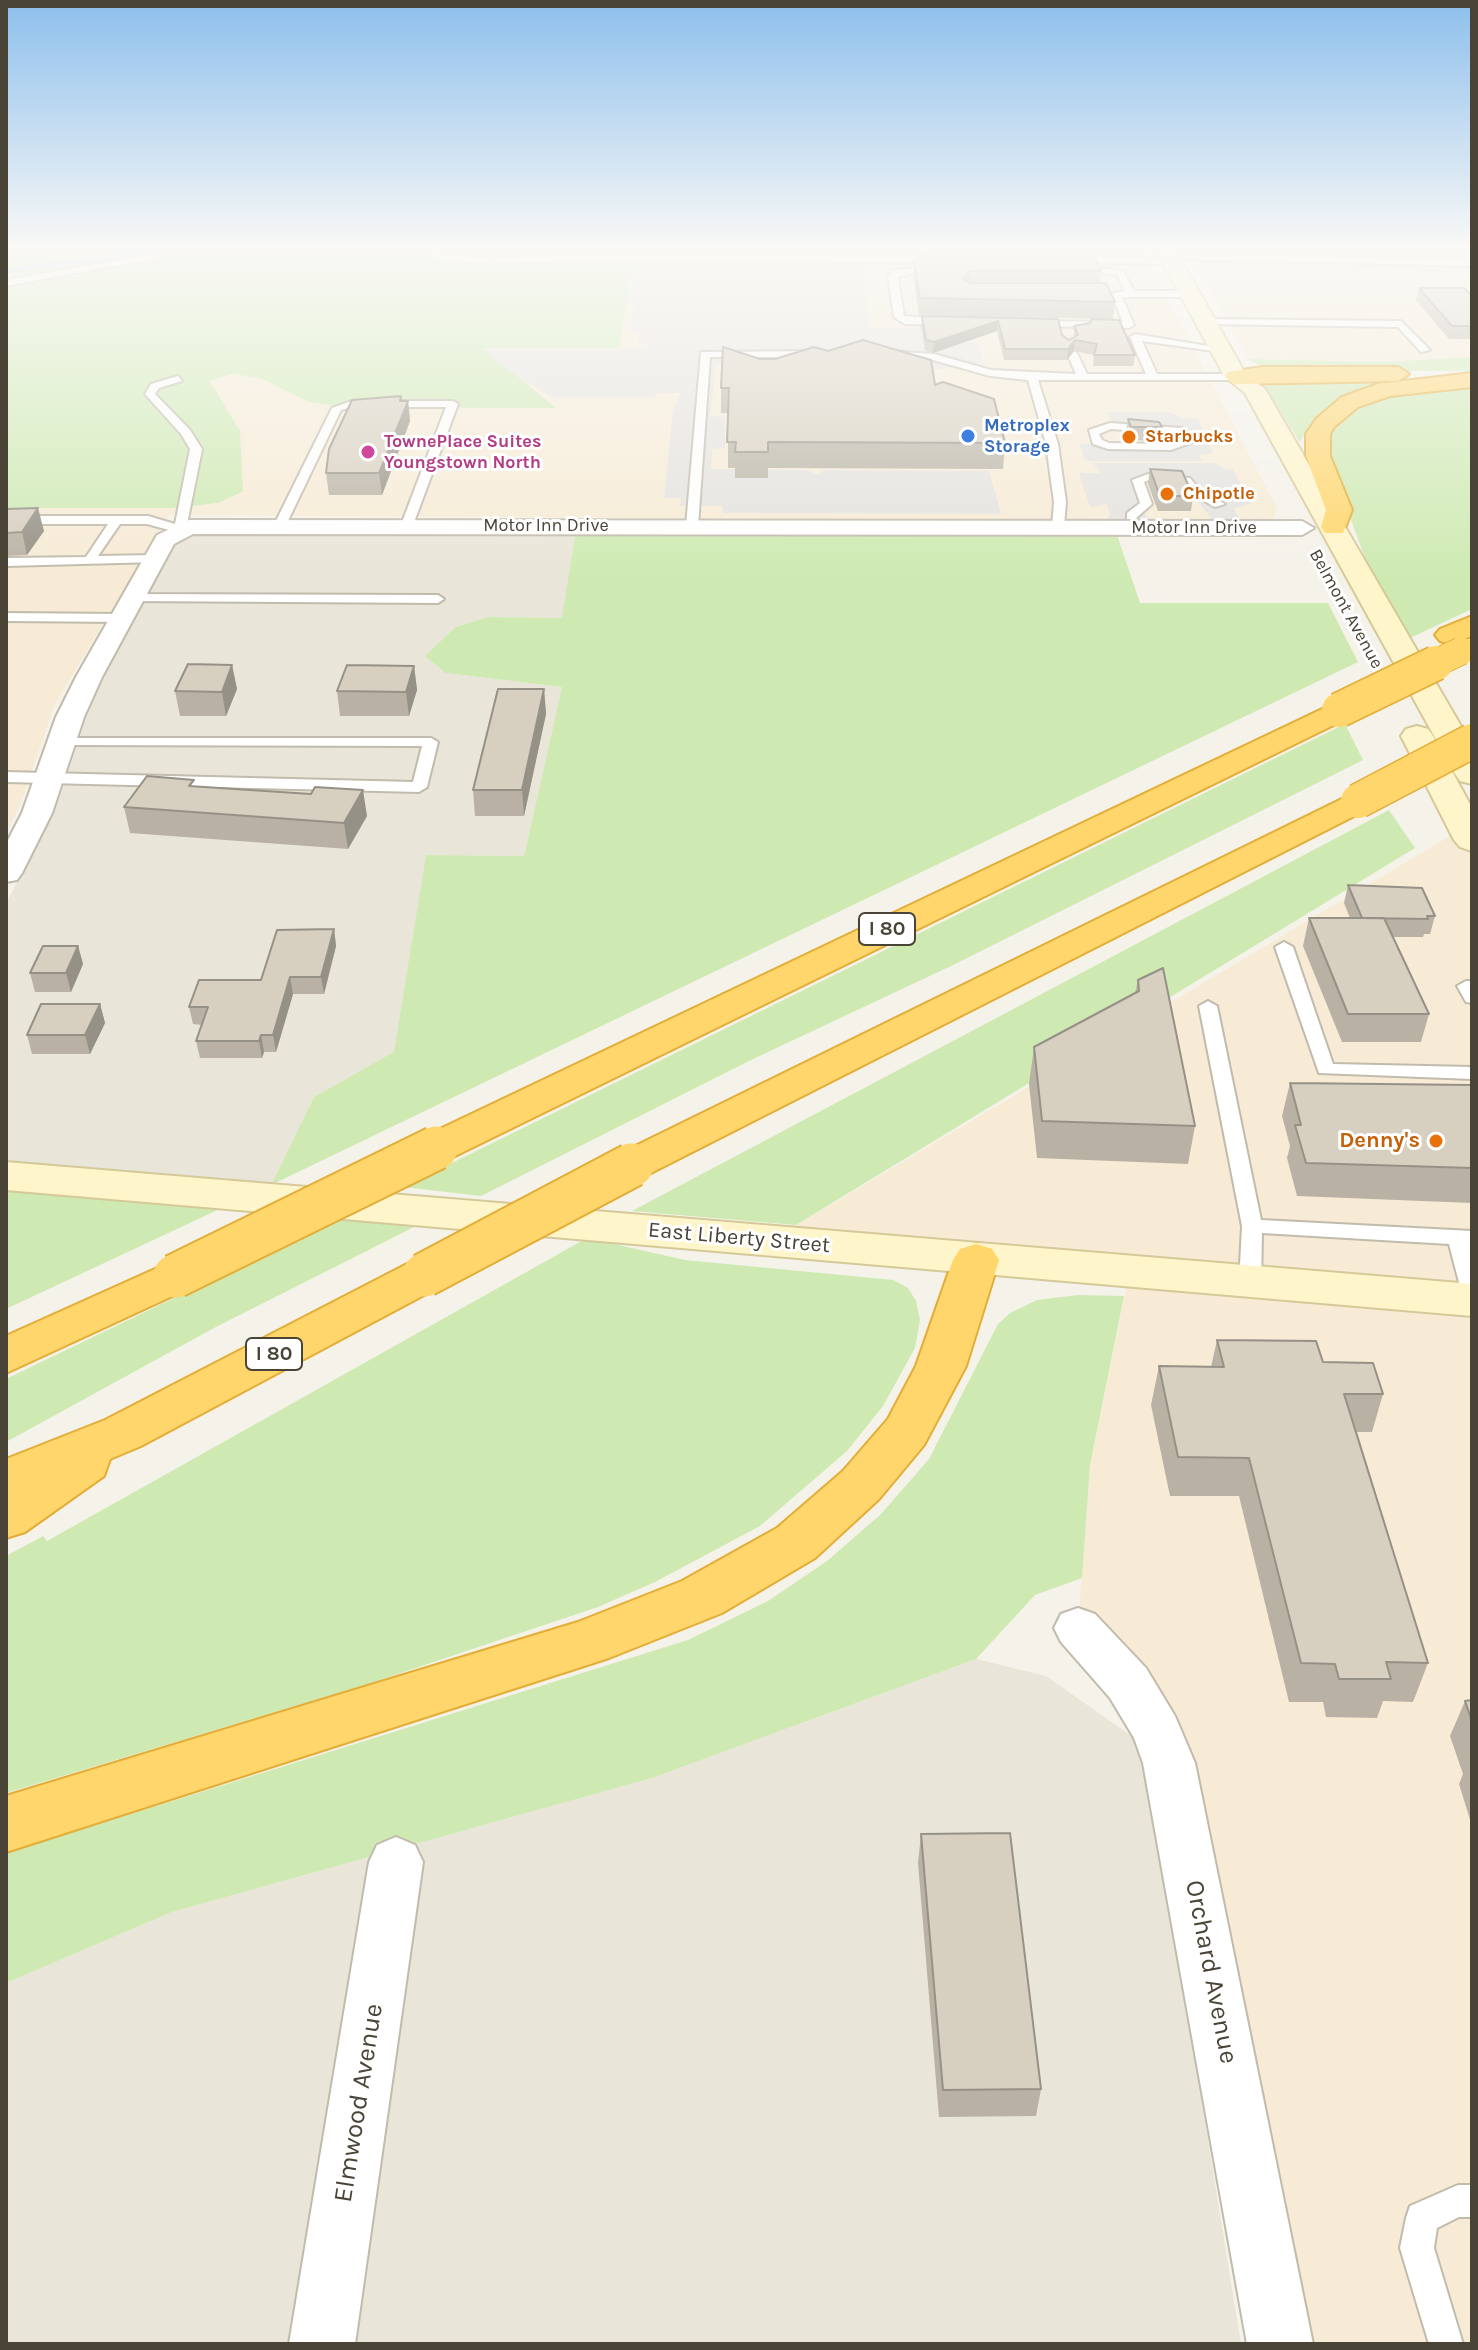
<!DOCTYPE html>
<style>
body{margin:0}
#map{position:relative;width:1478px;height:2350px;overflow:hidden;background:#f5f2ea;font-family:Karla,sans-serif}
canvas{display:block}
.frame{position:absolute;inset:0;border:8px solid #4a4437;pointer-events:none}
</style>
<div id="map">
<canvas width="1478" height="2350"></canvas>
<div class="frame"></div>
</div>
<script>
const g = document.querySelector('canvas').getContext('2d');
g.lineJoin = 'round';
function fillPath(path, color) { g.fillStyle = color; g.fill(path, 'evenodd'); }
const toPath = rows => new Path2D(rows.map(r => 'M' + r).join(''));
function strokePath(path, color, width, dash) { g.strokeStyle = color; g.lineWidth = width; g.lineCap = dash ? 'butt' : 'round'; g.setLineDash(dash || []); g.stroke(path); }
function label(font, color, halo, rows, align = 'center') {
  g.font = font + ' Karla,sans-serif'; g.lineWidth = 6; g.setLineDash([]); g.textBaseline = 'middle'; g.strokeStyle = halo; g.fillStyle = color; for (const [text, x, y, turn = 0] of rows) {
    g.save(); g.translate(x, y); g.rotate((+turn || 0) * Math.PI / 180); g.textAlign = isNaN(turn) ? turn : align; if (halo) g.strokeText(text, 0, 0); g.fillText(text, 0, 0); g.restore();
  }
}
fillPath(toPath([
 [204,530,576,530,563,618,488,617,456,627,446,673,562,687,524,856,426,855,395,1052,314,1097,271,1185,6,1161,6,904,60,797,98,682,174,542],
 [976,1659,1046,1676,1137,1740,1156,1819,1241,2344,6,2344,6,1983,172,1912,652,1778]
]), '#e9e5d8');
fillPath(toPath([
 [1186,249,1472,249,1472,357,1381,362,1248,359],
 [632,265,1151,266,1277,508,1276,514,1271,522,169,515,55,704,20,805,6,833,6,508,174,508,218,503,240,431,210,381,232,374,260,378,305,400,555,407,482,348],
 [1465,827,1472,840,1472,2344,1280,2344,1169,1763,1078,1628,1090,1465,1129,1274,770,1241]
]), '#f7ebd5');
fillPath(toPath([
 [6,249,1142,249,1151,266,633,265,619,348,484,348,556,408,344,407,309,402,260,378,232,374,210,381,240,431,243,491,218,503,174,508,6,508],
 [1472,357,1472,371,1282,370,1260,366,1248,359,1381,362],
 [1282,383,1401,383,1345,396,1311,423,1300,442,1264,386],
 [1472,385,1472,609,1410,638,1369,569,1326,452,1329,434,1352,408,1398,392],
 [576,530,1116,532,1140,603,1328,603,1358,662,271,1185,314,1097,394,1052,426,855,524,856,562,687,446,673,425,656,456,627,488,617,562,618],
 [1345,724,1363,760,951,966,753,1059,481,1196,403,1187],
 [1389,810,1415,848,796,1225,632,1211],
 [6,1188,226,1206,6,1309],
 [344,1216,420,1224,214,1328,6,1442,6,1379],
 [587,1238,685,1260,893,1280,908,1288,916,1301,920,1320,915,1348,883,1406,847,1451,760,1526,655,1582,598,1607,371,1683,6,1793,6,1556,43,1536,47,1541],
 [1078,1295,1124,1296,1090,1465,1082,1578,1035,1595,976,1659,652,1778,172,1912,6,1983,6,1853,688,1640,768,1601,827,1561,881,1514,929,1459,998,1324,1010,1313,1037,1300]
]), '#ceeab2');
fillPath(toPath([
 [632,265,861,265,870,328,958,328,962,342,978,342,984,367,924,370,913,357,755,357,716,366,710,416,725,417,725,448,712,449,711,469,736,469,768,477,768,470,807,470,818,475,824,470,989,471,1001,514,723,513,722,506,680,506,681,498,664,498,673,411,681,393,656,393,656,397,641,398,553,398,491,358,487,349,647,349,647,343,638,342,639,332,630,332,634,305,627,301],
 [1107,412,1170,412,1183,419,1197,418,1213,453,1198,455,1204,461,1085,461,1080,444,1170,442,1166,431,1116,427],
 [1093,463,1215,463,1226,470,1233,469,1251,504,1234,508,1240,521,1214,521,1182,483,1147,480,1145,486,1152,505,1145,514,1148,521,1103,527,1110,515,1107,504,1090,507,1079,473,1101,473]
]), '#e4e2de');
strokePath(toPath([
 [6,271,174,249]
]), '#a5cff3', 5);
const lane = toPath([
 [187,249,207,249,6,286,6,280,187,249],
 [420,249,487,258,622,253,939,257,943,260,939,263,622,259,487,264,438,259,420,249],
 [1169,253,1472,260,1472,266,1173,259,1175,261,1171,264,1071,263,1067,260,1071,257,1168,258,1165,256,1169,253],
 [922,267,922,271,898,277,904,316,948,320,951,325,905,324,894,317,888,276,895,270,922,267],
 [1092,267,1123,271,1134,291,1190,291,1195,294,1190,297,1122,297,1134,325,1129,328,1029,326,1032,321,1123,322,1111,294,1125,291,1117,275,1092,271,1092,267],
 [1206,319,1401,321,1430,350,1421,352,1398,327,1203,324,1206,319],
 [1135,334,1226,349,1221,352,1142,341,1157,374,1236,374,1241,377,1236,380,1038,380,1058,444,1066,502,1064,527,1058,531,1052,527,1054,502,1046,444,1028,380,990,376,933,360,883,354,888,351,934,354,991,370,1076,374,1067,353,1072,350,1077,353,1087,374,1146,374,1130,337,1135,334],
 [701,352,816,351,821,354,816,357,710,357,698,526,692,530,686,526,701,352],
 [178,376,182,381,159,388,155,394,190,430,202,449,186,529,180,533,147,524,120,524,98,556,154,555,160,559,158,562,6,566,6,558,86,557,108,524,6,524,6,516,148,516,175,524,190,449,181,434,145,394,151,384,178,376],
 [352,401,453,401,458,404,413,525,407,529,401,525,446,407,352,407,341,410,286,525,276,528,274,525,332,408,352,401],
 [1110,423,1182,428,1187,431,1182,434,1111,429,1099,434,1102,440,1109,443,1170,444,1187,439,1193,442,1171,450,1108,449,1093,444,1089,430,1110,423],
 [1148,474,1190,478,1200,490,1225,504,1215,507,1192,494,1183,483,1149,480,1144,482,1152,504,1135,519,1127,519,1127,513,1140,503,1132,480,1148,474],
 [132,594,438,595,444,599,438,603,127,601,127,595,132,594],
 [6,613,122,614,129,618,122,622,6,621,6,613],
 [61,738,431,738,438,742,427,787,419,792,6,782,6,772,413,782,422,746,56,745,54,742,61,738],
 [1284,942,1293,947,1333,1064,1472,1067,1472,1079,1319,1073,1275,947,1284,942],
 [1466,981,1472,981,1472,1003,1466,1002,1457,986,1466,981],
 [1208,1001,1217,1006,1261,1220,1472,1231,1472,1297,1464,1295,1461,1290,1449,1244,1262,1233,1261,1284,1250,1291,1242,1289,1239,1284,1242,1226,1199,1006,1208,1001],
 [1458,2185,1472,2185,1472,2217,1459,2217,1437,2228,1434,2248,1463,2344,1429,2344,1400,2248,1406,2218,1410,2206,1458,2185]
]);
const street = toPath([
 [189,520,1302,521,1314,528,1302,535,193,534,174,544,102,677,84,717,52,813,22,873,17,880,6,882,6,844,22,813,56,717,76,677,157,535,189,520],
 [1078,1608,1095,1614,1146,1668,1175,1716,1195,1763,1313,2344,1247,2344,1143,1763,1134,1738,1110,1698,1061,1642,1054,1628,1061,1614,1078,1608],
 [396,1837,415,1845,423,1862,355,2344,289,2344,369,1862,377,1845,396,1837]
]);
const secondary = toPath([
 [1155,249,1175,249,1245,373,1265,389,1472,745,1472,784,1460,781,1455,774,1245,393,1225,377,1155,249],
 [1417,726,1428,729,1433,736,1472,808,1472,851,1460,847,1454,840,1401,736,1406,729,1417,726],
 [6,1162,1472,1284,1472,1316,6,1190,6,1162]
]);
const highway = toPath([
 [1263,367,1398,367,1409,374,1398,381,1236,384,1225,377,1228,372,1263,367],
 [1472,373,1472,387,1390,396,1358,407,1334,427,1330,434,1330,456,1352,510,1343,533,1325,533,1321,527,1326,510,1306,456,1306,434,1317,418,1342,397,1378,384,1472,373],
 [1472,616,1472,636,1450,644,1440,641,1435,635,1440,629,1472,616],
 [1339,701,1350,703,1355,710,1350,717,451,1158,436,1162,421,1158,414,1148,421,1138,1339,701],
 [1358,791,1370,794,1375,801,1370,808,647,1175,632,1179,617,1175,610,1165,617,1155,1358,791],
 [976,1244,992,1249,999,1260,966,1366,924,1445,879,1499,815,1558,722,1613,609,1658,6,1852,6,1796,578,1622,682,1581,777,1528,843,1471,888,1419,916,1366,953,1260,960,1249,976,1244],
 [424,1259,441,1264,447,1275,441,1286,141,1446,110,1459,104,1476,25,1532,6,1538,6,1459,105,1420,407,1264,424,1259],
 [175,1260,192,1265,198,1276,192,1287,6,1373,6,1336,175,1260]
]);
strokePath(lane, '#c1bbac', 4);
strokePath(street, '#c1bbac', 4);
strokePath(secondary, '#d6c999', 4);
strokePath(highway, '#e3ad37', 4);
fillPath(lane, '#fff');
fillPath(street, '#fff');
fillPath(secondary, '#fff5ca');
fillPath(highway, '#ffd66b');
const highwayBridgeFar2 = toPath([
 [1432,665,1461,651]
]);
const highwayBridgeFar1 = toPath([
 [1339,710,1436,663],
 [1358,801,1472,741]
]);
const highwayBridge = toPath([
 [424,1275,632,1165],
 [175,1276,436,1148]
]);
strokePath(highwayBridgeFar2, '#e3ad37', 29, []);
strokePath(highwayBridgeFar1, '#e3ad37', 37, []);
strokePath(highwayBridge, '#e3ad37', 47, []);
strokePath(highwayBridgeFar2, '#ffd66b', 27);
strokePath(highwayBridgeFar1, '#ffd66b', 34);
strokePath(highwayBridge, '#ffd66b', 43);
fillPath(toPath([
 [908,249,1077,249,1086,256,1101,271,1100,283,1115,302,1113,319,919,315,913,276,914,260,922,257,922,253,909,253],
 [1419,288,1472,296,1472,339,1449,339,1416,300],
 [922,316,1058,319,1062,335,1069,340,1074,337,1074,326,1135,355,1133,366,1093,366,1094,355,1074,351,1067,360,1004,360,997,331,933,353,925,350,921,326],
 [828,351,935,385,1005,443,1003,469,768,468,768,478,735,478,735,468,728,468,728,413,721,413,721,388,760,359,775,359],
 [402,401,408,401,410,421,382,495,329,495,326,473],
 [1128,419,1162,427,1160,441,1129,440,1126,433],
 [1150,469,1193,496,1191,511,1158,511,1148,484],
 [6,509,44,531,27,555,6,556],
 [232,665,237,689,226,716,180,716,175,691],
 [414,666,417,690,409,716,340,716,337,691],
 [544,689,546,714,524,816,475,816,473,790],
 [196,787,367,816,348,849,130,833,124,807],
 [1348,885,1435,916,1430,934,1424,934,1423,937,1393,937,1429,1014,1421,1042,1342,1042,1303,946,1309,918,1350,918,1344,903],
 [334,929,336,946,324,994,293,994,276,1052,264,1052,262,1058,200,1058,196,1041,202,1025,193,1024,189,1007,261,980],
 [78,946,83,964,71,992,35,992,30,973],
 [1138,980,1195,1126,1188,1164,1037,1158,1029,1084,1034,1047,1135,993],
 [100,1004,105,1023,90,1054,32,1054,27,1035],
 [1290,1083,1472,1085,1472,1203,1297,1196,1287,1158,1290,1146,1282,1116],
 [1217,1340,1323,1362,1383,1394,1372,1432,1357,1432,1428,1663,1413,1702,1383,1701,1377,1718,1326,1717,1323,1702,1289,1702,1239,1496,1170,1496,1151,1405,1159,1366,1211,1367],
 [1472,1700,1472,1826,1459,1784,1463,1774,1450,1736,1465,1701],
 [921,1834,1041,2089,1036,2116,939,2117,918,1863]
]), '#b9b2a4');
fillPath(toPath([
 [970,271,969,288,962,278],
 [998,321,997,331,933,353,934,342],
 [1075,340,1074,351,1067,360,1068,349],
 [401,396,403,413,408,401,410,421,382,495,379,473],
 [38,508,44,531,27,555,22,532],
 [232,665,237,689,226,716,222,692],
 [414,666,417,690,409,716,406,692],
 [544,689,546,714,524,816,522,790],
 [363,790,367,816,348,849,344,823],
 [334,929,336,946,324,994,321,977],
 [78,946,83,964,71,992,66,973],
 [290,977,293,994,276,1052,273,1035],
 [100,1004,105,1023,90,1054,85,1035],
 [261,1035,264,1052,262,1058,259,1041]
]), '#969186');
const building = toPath([
 [923,249,1084,250,1086,256,1095,258,1101,271,970,271,962,278,970,283,1106,283,1115,302,920,298,914,260,926,256,923,249],
 [1419,288,1464,288,1472,296,1472,326,1452,326,1419,288],
 [922,316,1058,319,1062,335,1069,340,1078,335,1074,326,1090,323,1092,319,1119,320,1135,355,1094,355,1097,344,1075,340,1068,349,1005,349,998,321,934,342,926,340,922,316],
 [863,340,931,360,935,385,943,382,994,399,1005,443,768,442,768,452,735,452,736,442,727,442,729,388,721,388,723,347,760,359,775,359,814,347,828,351,863,340],
 [401,396,400,401,408,401,379,473,326,473,329,449,352,400,401,396],
 [1128,419,1159,422,1162,427,1131,427,1128,419],
 [1150,469,1182,471,1193,496,1160,496,1150,469],
 [38,508,22,532,6,533,6,509,38,508],
 [188,664,232,665,222,692,175,691,188,664],
 [347,665,414,666,406,692,337,691,347,665],
 [498,689,544,689,522,790,473,790,498,689],
 [147,776,194,780,189,786,311,794,315,787,363,790,344,823,124,807,147,776],
 [1348,885,1422,888,1435,916,1427,916,1428,919,1362,918,1348,885],
 [1309,918,1384,918,1429,1014,1348,1014,1309,918],
 [334,929,321,977,290,977,273,1035,261,1035,259,1041,196,1041,208,1007,189,1007,199,980,261,980,277,930,334,929],
 [43,946,78,946,66,973,30,973,43,946],
 [1163,968,1195,1126,1042,1121,1034,1047,1139,991,1138,980,1163,968],
 [41,1004,100,1004,85,1035,27,1035,41,1004],
 [1290,1083,1472,1085,1472,1168,1306,1163,1295,1125,1301,1125,1290,1083],
 [1217,1340,1316,1341,1323,1362,1373,1363,1383,1394,1344,1394,1428,1663,1386,1662,1391,1679,1339,1679,1335,1664,1301,1663,1249,1458,1178,1457,1159,1366,1224,1367,1217,1340],
 [1472,1700,1472,1721,1465,1701,1472,1700],
 [1010,1833,1041,2089,943,2090,921,1834,1010,1833]
]);
fillPath(building, '#d7cfbf');
strokePath(building, '#969186', 2);
const sky = g.createLinearGradient(0, 0, 0, 578);
sky.addColorStop(0, '#8dbfec');
sky.addColorStop(0.43, '#faf9f6');
sky.addColorStop(1, '#faf9f600');
g.fillStyle = sky;
g.fillRect(0, 0, 1478, 578);
for (const [x, y, r, color] of [
 [968,436,8,"#3f7fe0"],
 [1129,437,8,"#e8710a"],
 [368,452,8,"#d1479c"],
 [1167,494,8,"#e8710a"],
 [1436,1141,8,"#e8710a"]
]) { const dot = new Path2D(); dot.arc(x, y, r, 0, 2 * Math.PI); g.fillStyle = color; g.fill(dot); strokePath(dot, '#fff', 3); }
label('bold 18px', '#366cbe', '#fff', [
 ["Metroplex",984,426],
 ["Storage",984,447]
], 'left');
label('bold 18px', '#c56008', '#fff', [
 ["Starbucks",1145,437],
 ["Chipotle",1183,494]
], 'left');
label('bold 18px', '#b23c85', '#fff', [
 ["TownePlace Suites",384,442],
 ["Youngstown North",384,463]
], 'left');
label('18px', '#4a4437', '#fff', [
 ["Motor Inn Drive",546,526],
 ["Motor Inn Drive",1194,528],
 ["Belmont Avenue",1346,609,61]
]);
for (const [x, y, w] of [
 [887,929,56],
 [274,1354,56]
]) { const box = new Path2D(); box.roundRect(x - w / 2, y - 16, w, 32, 6); g.fillStyle = '#fff'; g.fill(box); strokePath(box, '#4a4437', 2); }
label('bold 20px', '#4a4437', null, [
 ["I 80",887,929],
 ["I 80",274,1354]
]);
label('bold 22px', '#c56008', '#fff', [
 ["Denny's",1420,1141]
], 'right');
label('22px', '#4a4437', '#fff', [
 ["East Liberty Street",739,1238,5]
]);
label('26px', '#4a4437', '#fff', [
 ["Orchard Avenue",1211,1972,79],
 ["Elmwood Avenue",359,2103,-81]
]);
</script>
